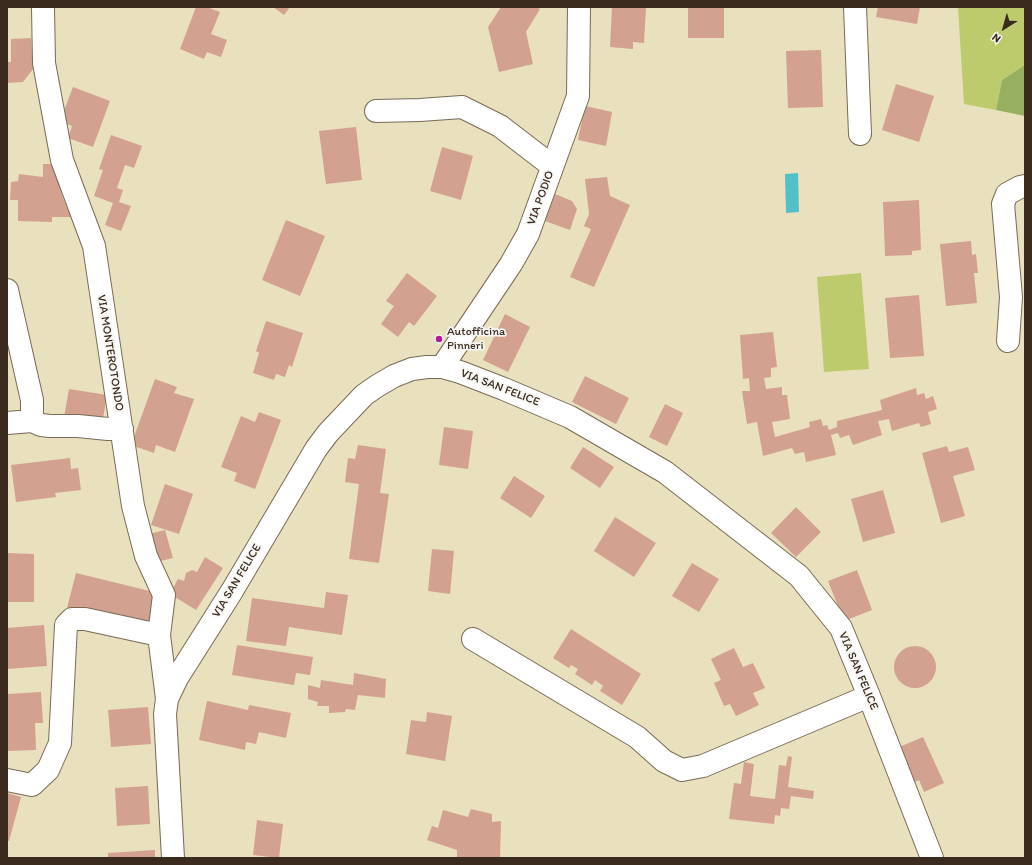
<!DOCTYPE html>
<style>
body{margin:0}
#map{position:relative;width:1032px;height:865px;overflow:hidden;background:#e9e0bd;font-family:Itim,sans-serif}
canvas{display:block}
.frame{position:absolute;inset:0;border:8px solid #3b2a1e;pointer-events:none}
.north{position:absolute;left:984px;top:8px;width:40px;height:40px;-webkit-text-stroke:3px #f6f6f2;paint-order:stroke;rotate:217deg;font-size:11px;font-weight:700;line-height:16px;text-align:center;color:#3b2a1e}
.north::after{content:'';display:block;margin:auto;width:14px;height:18px;background:#3b2a1e;clip-path:polygon(50% 0,100% 100%,50% 72%,0 100%)}
</style>
<div id="map">
<canvas width="1032" height="865"></canvas>
<div class="frame"></div>
<div class="north">N</div>
</div>
<script>
const g = document.querySelector('canvas').getContext('2d');
g.lineJoin = 'round';
function fillPath(path, color) { g.fillStyle = color; g.fill(path, 'evenodd'); }
const toPath = rows => new Path2D(rows.map(r => 'M' + r).join(''));
function strokePath(path, color, width, dash) { g.strokeStyle = color; g.lineWidth = width; g.lineCap = dash ? 'butt' : 'round'; g.setLineDash(dash || []); g.stroke(path); }
function label(font, color, halo, rows, align = 'center') {
  g.font = font + ' Itim,sans-serif'; g.lineWidth = 3.5; g.setLineDash([]); g.textBaseline = 'middle'; g.strokeStyle = halo; g.fillStyle = color; for (const [text, x, y, turn = 0] of rows) {
    g.save(); g.translate(x, y); g.rotate((+turn || 0) * Math.PI / 180); g.textAlign = isNaN(turn) ? turn : align; if (halo) g.strokeText(text, 0, 0); g.fillText(text, 0, 0); g.restore();
  }
}
fillPath(toPath([
 [958,7,1025,7,1025,65,1002,80,996,110,964,104],
 [861,273,869,369,824,372,817,277]
]), '#bdcb6d');
fillPath(toPath([
 [1025,65,1025,116,996,110,1002,80]
]), '#96af60');
fillPath(toPath([
 [798,173,799,212,786,213,785,174]
]), '#52c0c6');
fillPath(toPath([
 [196,7,207,7,220,12,211,34,227,40,221,57,207,52,204,59,180,49],
 [273,7,290,7,284,15],
 [501,7,536,7,540,9,526,32,533,64,499,72,488,27],
 [612,7,646,7,644,43,633,42,633,49,610,47],
 [688,7,724,7,724,38,688,38],
 [878,7,920,7,917,24,876,17],
 [31,38,33,69,23,82,7,83,7,62,11,62,11,39],
 [821,50,823,107,788,108,786,51],
 [896,84,934,96,919,142,882,130],
 [73,87,110,101,93,147,68,138,72,126,60,121],
 [585,106,612,112,606,146,578,140],
 [356,127,362,180,326,184,319,131],
 [111,135,142,146,134,168,125,165,117,188,123,190,119,202,131,206,121,231,105,225,113,203,94,196,103,170,99,169],
 [442,147,473,156,461,200,430,191],
 [43,164,54,164,62,196,71,217,52,217,52,222,18,221,18,200,10,200,11,182,18,181,19,174,43,177],
 [607,177,610,196,630,205,594,287,570,277,591,229,584,226,589,214,585,179],
 [555,194,572,201,577,209,570,230,545,221],
 [919,200,921,250,912,251,912,255,885,256,883,202],
 [286,220,325,236,300,296,262,280],
 [971,241,972,255,976,254,978,273,974,273,977,303,946,306,940,244],
 [407,273,437,296,414,326,409,322,398,337,381,324,394,306,386,301],
 [919,295,924,356,890,358,885,298],
 [505,314,530,327,508,372,483,360],
 [266,321,303,333,292,367,289,365,285,377,276,374,274,380,253,373,259,353,256,351],
 [773,332,777,367,771,368,771,377,764,378,766,389,782,387,782,395,787,395,790,419,772,422,775,437,810,427,809,422,821,419,823,426,827,425,829,430,837,427,837,421,882,410,880,400,916,388,917,395,924,393,926,399,933,396,937,409,928,412,931,424,921,427,919,423,892,431,889,419,878,421,882,435,853,445,849,435,840,438,838,433,831,435,836,455,806,462,804,452,795,454,792,448,763,456,757,422,747,424,742,391,750,391,749,378,743,379,740,335],
 [585,376,629,398,616,424,572,402],
 [155,379,177,387,174,393,194,399,175,452,156,445,154,453,131,445],
 [69,389,107,395,102,424,64,417],
 [665,404,683,413,667,446,649,437],
 [259,412,281,420,255,489,234,481,237,473,221,467,241,416,255,422],
 [444,427,473,431,468,469,439,465],
 [358,445,386,449,380,493,389,494,379,563,349,559,359,484,345,482,348,458,355,459],
 [947,446,949,452,968,447,975,470,953,476,965,516,941,523,922,453],
 [583,447,614,467,600,488,570,468],
 [70,458,71,469,78,468,81,490,55,493,56,497,16,502,11,465],
 [514,476,545,496,531,518,500,498],
 [165,484,193,494,179,534,151,525],
 [883,490,895,533,863,542,851,499],
 [796,507,821,532,796,557,771,533],
 [615,517,656,543,634,577,594,551],
 [165,530,173,558,152,563,145,535],
 [432,549,454,551,450,594,428,591],
 [7,553,34,554,34,602,7,602],
 [205,557,223,568,196,610,170,594,178,579,184,581,186,573,192,570,197,572],
 [692,563,719,579,699,612,672,596],
 [857,570,872,610,844,621,828,581],
 [76,573,158,593,149,628,67,608],
 [326,592,348,595,342,635,289,627,286,646,246,641,252,598,324,608],
 [44,625,47,666,7,669,7,628],
 [571,629,641,674,622,705,600,691,603,686,595,680,592,685,575,674,578,669,571,665,569,668,553,658],
 [237,645,313,657,310,675,296,673,294,685,232,675],
 '894 667a21 21 0 1 1 42 0a21 21 0 1 1-42 0Z',
 [734,648,743,667,753,663,765,688,753,693,759,705,736,716,730,704,724,706,714,683,721,680,711,659],
 [354,673,386,679,385,698,358,695,355,710,346,709,345,712,329,713,329,706,317,706,318,702,308,699,308,685,320,688,321,680,353,685],
 [41,692,43,723,35,723,36,750,7,751,7,694],
 [207,701,248,710,249,705,291,713,286,738,259,732,256,744,246,742,245,750,199,740],
 [148,707,151,744,111,747,108,710],
 [427,712,452,716,445,761,406,754,411,720,426,722],
 [923,737,944,783,924,792,919,780,913,783,897,748],
 [788,756,792,757,788,787,814,791,813,799,791,796,789,809,781,808,780,816,775,815,774,824,729,819,734,783,741,784,744,762,754,764,750,796,775,799,779,765,786,766],
 [148,786,150,824,117,826,115,788],
 [7,793,21,797,9,841,7,841],
 [471,809,492,814,492,822,501,821,500,858,457,858,457,850,427,840,432,826,438,828,443,810,468,817],
 [257,820,283,824,279,858,253,855],
 [155,850,155,858,108,858,108,853]
]), '#d3a190');
const minor = toPath([
 [43,7,44,63,62,160,94,246,133,506,146,556,164,595,159,635,167,699],
 [855,7,860,134],
 [376,111,420,110,462,107,500,126,552,166],
 [7,290,32,400,32,421,41,425,50,426,78,426,108,429,122,429],
 [1008,341,1011,297,1003,204,1007,194,1020,187,1025,186],
 [442,367,511,264,528,234,578,96,579,7],
 [7,423,32,421],
 [473,639,637,737,664,761,682,770,703,766,869,696],
 [7,780,32,785,48,770,60,743,66,625,72,619,85,619,159,635],
 [173,858,165,714,167,699,177,678,232,591,316,449,328,433,364,395,377,386,394,376,412,369,427,367,442,367,460,372,504,389,570,417,665,472,799,576,841,628,869,696,932,858]
]);
strokePath(minor, '#786a56', 24);
strokePath(minor, '#fff', 22);
for (const [x, y, r, color] of [
 [439,339,4,"#b5179e"]
]) { const dot = new Path2D(); dot.arc(x, y, r, 0, 2 * Math.PI); g.fillStyle = color; g.fill(dot); strokePath(dot, '#f6f6f2', 1.5); }
label('12px', '#3b2a1e', '#f6f6f2', [
 ["VIA PODIO",541,198,-70],
 ["VIA MONTEROTONDO",110,353,81],
 ["VIA SAN FELICE",500,388,21],
 ["VIA SAN FELICE",237,581,-59],
 ["VIA SAN FELICE",858,671,67]
]);
label('12px', '#3b2a1e', '#f6f6f2', [
 ["Autofficina",447,332],
 ["Pinneri",447,346]
], 'left');
</script>
